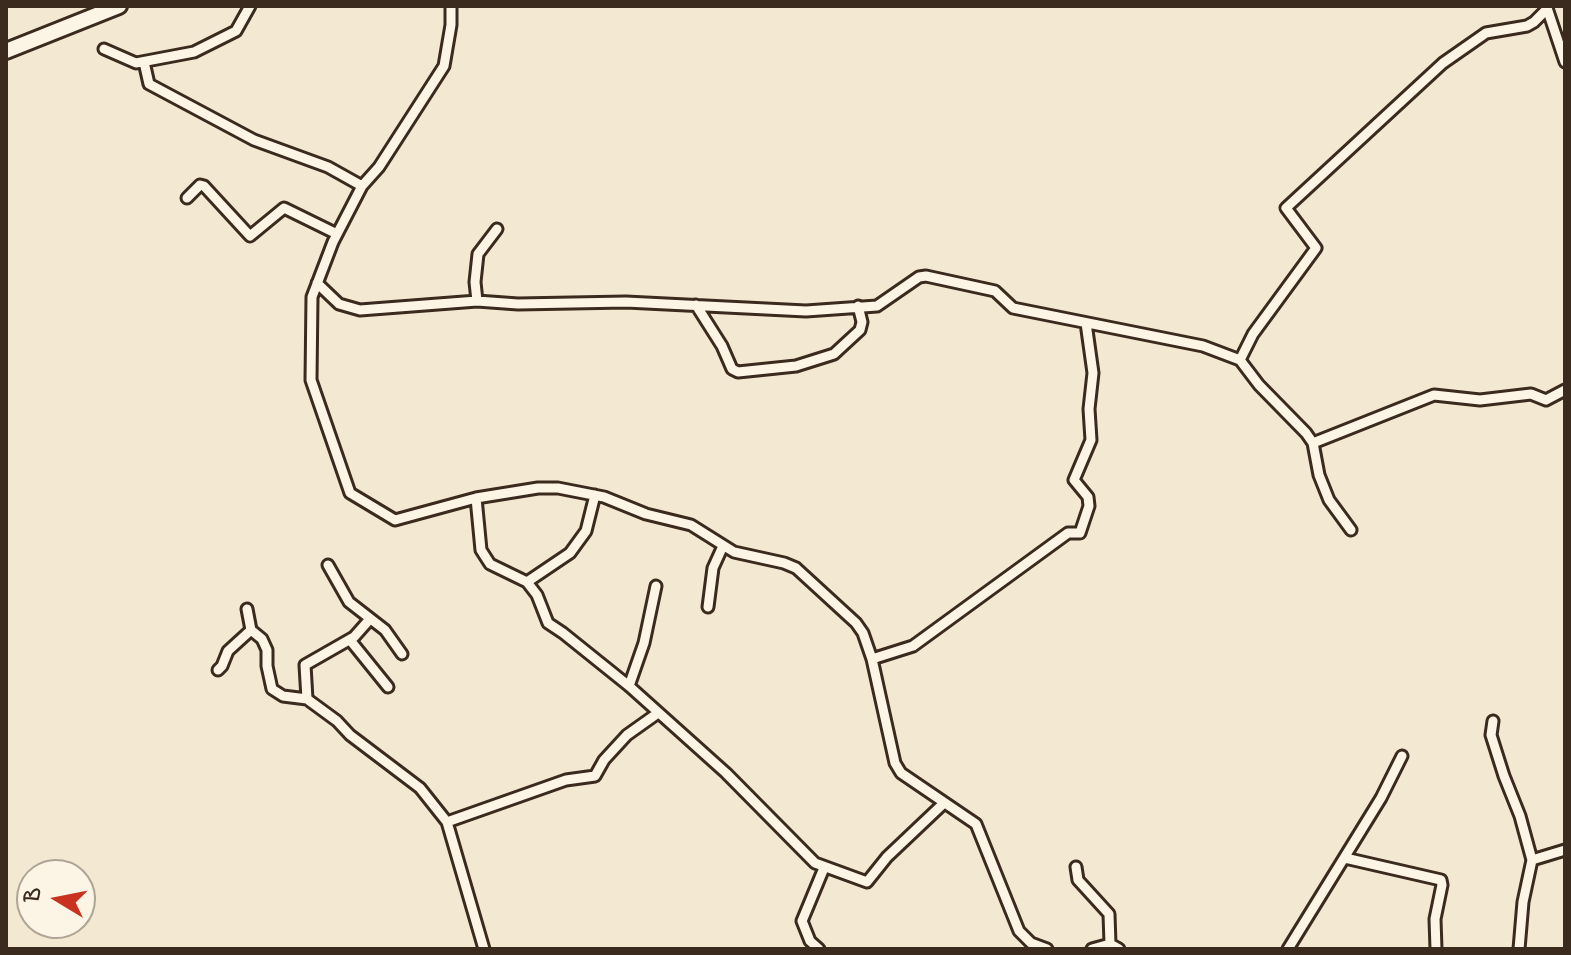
<!DOCTYPE html>
<style>
body{margin:0}
#map{position:relative;width:1571px;height:955px;overflow:hidden;background:#f3e8d2;font-family:"Indie Flower",sans-serif}
canvas{display:block}
.frame{position:absolute;inset:0;border:8px solid #3b2a1e;pointer-events:none}
.north{position:absolute;left:16px;top:859px;width:80px;height:80px;box-sizing:border-box;background:#fcf5e5;border:2px solid #afa495;border-radius:50%;rotate:280deg;font-size:22px;font-weight:700;line-height:32px;text-align:center;color:#3b2a1e}
.north::after{content:'';display:block;margin:auto;width:28px;height:36px;background:#c8321e;clip-path:polygon(50% 0,100% 100%,50% 72%,0 100%)}
</style>
<div id="map">
<canvas width="1571" height="955"></canvas>
<div class="frame"></div>
<div class="north">B</div>
</div>
<script>
const g = document.querySelector('canvas').getContext('2d');
g.lineJoin = 'round';
const toPath = rows => new Path2D(rows.map(r => 'M' + r).join(''));
function strokePath(path, color, width, dash) { g.strokeStyle = color; g.lineWidth = width; g.lineCap = dash ? 'butt' : 'round'; g.setLineDash(dash || []); g.stroke(path); }
const minor = toPath([
 [451,6,451,25,444,66,379,167,362,186,333,242,312,297,311,380,350,493,395,520,476,498,538,488,558,488,604,497,646,514,691,525,734,552,784,563,796,568,856,623,863,633,872,659,895,763,901,773,976,824,1019,931,1031,943,1047,949],
 [1547,8,1565,62],
 [104,49,136,63,194,52,236,31,250,6],
 [144,62,149,84,254,140,328,167,362,186],
 [187,198,200,185,204,186,250,236,284,208,337,234],
 [317,283,339,304,360,310,477,301,518,304,626,302,806,311,877,306,919,277,926,276,995,291,1013,308,1203,346,1240,360,1259,385,1306,433,1313,443,1319,475,1329,500,1351,530],
 [477,301,475,282,478,254,497,229],
 [696,305,722,346,732,369,738,372,796,366,834,354,860,330,862,322,858,306],
 [1240,360,1253,334,1316,248,1286,208,1443,63,1486,33,1527,26,1534,22,1547,9],
 [1313,443,1434,395,1480,400,1531,394,1546,400,1565,390],
 [476,498,481,550,490,564,527,582,537,595,548,623,563,633,629,686,726,773,815,863,867,882,887,857,944,803],
 [328,565,349,602,385,630,402,654],
 [527,582,570,553,586,531,595,495],
 [708,607,713,568,723,546],
 [247,609,251,630,262,639,267,650,267,666,272,689,283,696,307,699,337,721,350,735,420,788,447,822,484,949],
 [350,640,388,687],
 [872,659,913,646,1068,533,1080,533,1089,506,1088,497,1074,480,1091,440,1089,409,1093,373,1086,323],
 [218,670,222,666,228,651,251,630],
 [629,686,644,643,656,586],
 [307,699,305,665,354,637,370,619],
 [1493,721,1491,735,1504,776,1520,816,1532,860,1523,902,1519,949],
 [447,822,566,780,595,776,604,760,627,735,658,713],
 [1345,858,1441,880,1442,885,1435,919,1436,949],
 [1532,860,1565,850],
 [1076,867,1078,880,1109,914,1110,944],
 [819,949,810,941,802,921,824,868],
 [1092,949,1110,944,1119,949],
 [1288,949,1381,798,1402,756]
]);
const highway = toPath([
 [6,51,119,6]
]);
strokePath(minor, '#3b2a1e', 15);
strokePath(highway, '#3b2a1e', 20);
strokePath(minor, '#fcf5e5', 9);
strokePath(highway, '#fcf5e5', 14);
</script>
